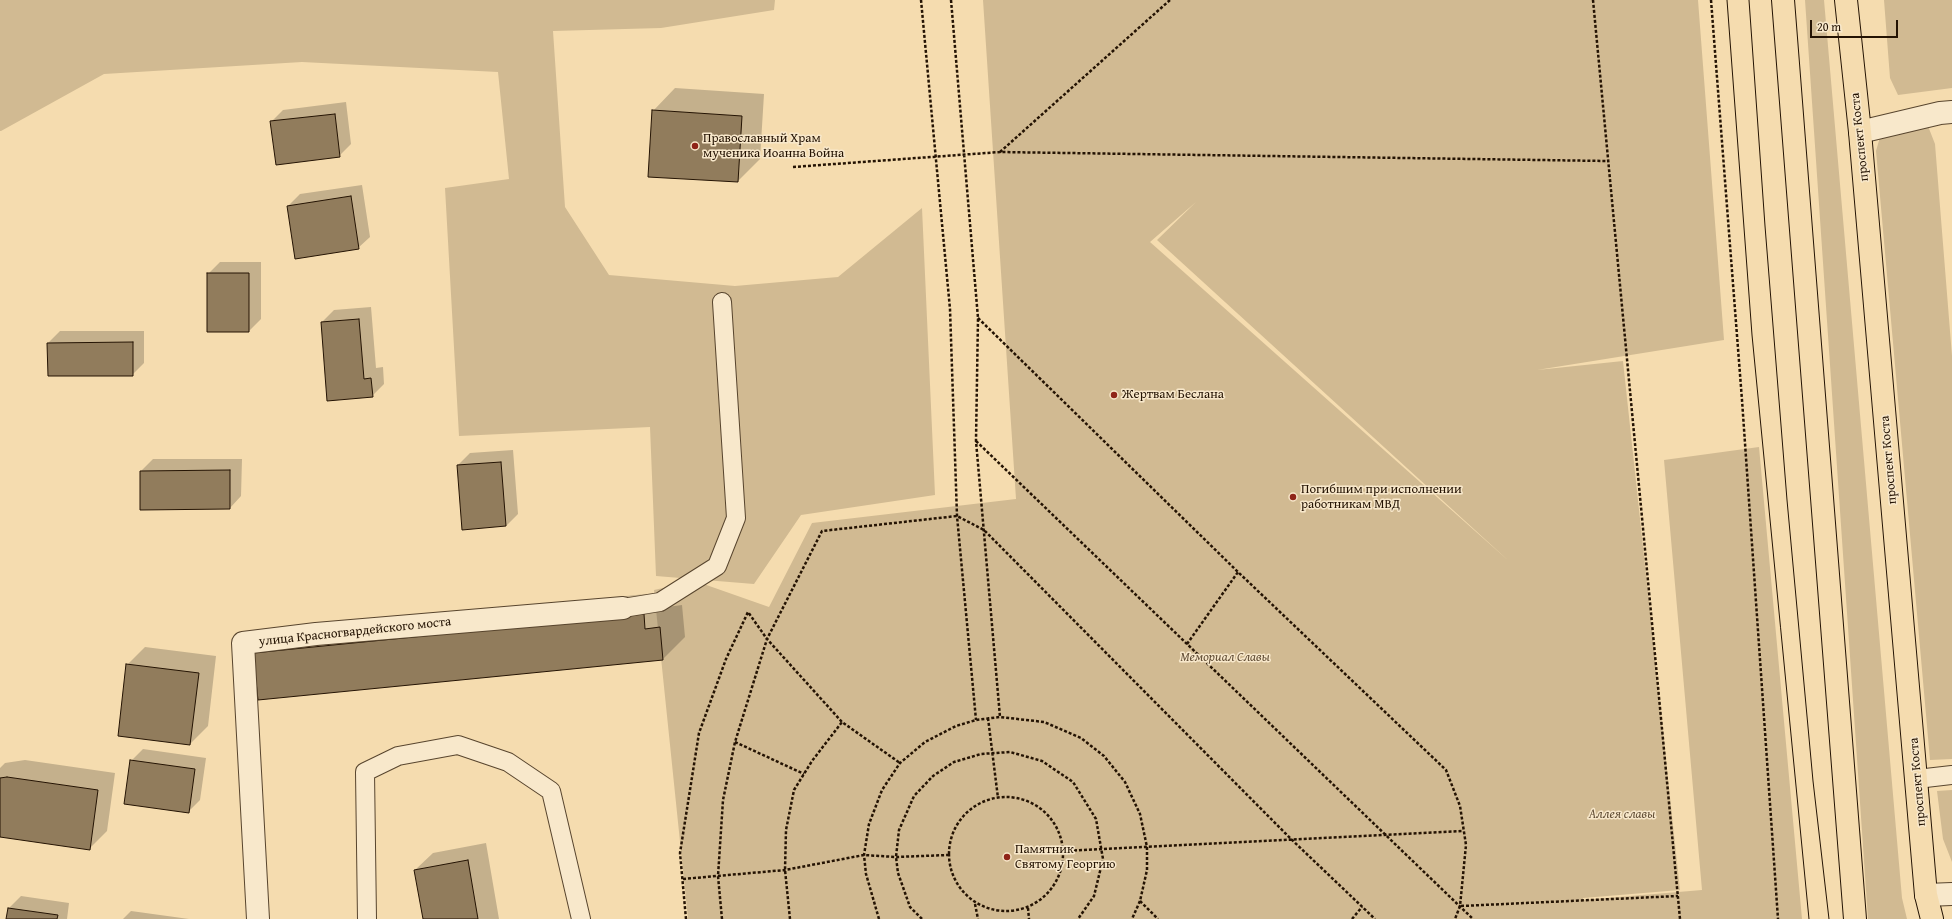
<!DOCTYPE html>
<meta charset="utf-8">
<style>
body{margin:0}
#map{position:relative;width:1952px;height:919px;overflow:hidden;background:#f5dcaf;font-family:"Gentium Book Plus",serif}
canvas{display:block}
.scale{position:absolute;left:1810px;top:20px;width:88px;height:18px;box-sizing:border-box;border:2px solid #241303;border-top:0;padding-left:5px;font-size:12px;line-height:14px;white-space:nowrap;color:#241303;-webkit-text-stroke:3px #f8e8cb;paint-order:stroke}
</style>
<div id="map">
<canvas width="1952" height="919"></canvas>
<div class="scale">20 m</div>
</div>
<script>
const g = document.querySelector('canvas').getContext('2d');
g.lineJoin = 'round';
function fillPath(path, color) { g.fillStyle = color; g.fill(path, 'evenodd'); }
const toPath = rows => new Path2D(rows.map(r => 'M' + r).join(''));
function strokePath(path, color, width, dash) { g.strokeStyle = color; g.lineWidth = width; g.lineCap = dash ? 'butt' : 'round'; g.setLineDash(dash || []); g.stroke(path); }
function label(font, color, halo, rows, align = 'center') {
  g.font = font + ' "Gentium Book Plus",serif'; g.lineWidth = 3; g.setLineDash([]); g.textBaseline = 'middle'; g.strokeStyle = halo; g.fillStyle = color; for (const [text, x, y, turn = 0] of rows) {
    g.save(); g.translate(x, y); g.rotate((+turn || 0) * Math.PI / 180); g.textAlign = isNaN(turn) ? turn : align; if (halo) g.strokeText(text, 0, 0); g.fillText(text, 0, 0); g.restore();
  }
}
fillPath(toPath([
 [0,0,775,0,774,10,661,28,553,31,565,207,609,275,735,286,838,277,922,208,935,495,801,515,754,584,656,576,650,427,459,436,445,188,509,179,498,72,302,62,104,74,1,131,0,131],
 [983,0,1698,0,1724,340,1537,370,1623,361,1680,890,1583,898,1583,900,1702,890,1664,460,1759,447,1802,919,688,919,654,590,695,581,769,607,812,523,1016,499],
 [1196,202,1157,240,1510,562,1150,242],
 [1805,0,1824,0,1902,898,1907,919,1868,919],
 [1884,0,1952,0,1952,88,1898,95,1890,78],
 [1928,126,1935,144,1952,356,1952,759,1930,760,1876,151,1880,137],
 [1952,790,1952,862,1943,839,1937,791]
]), '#d1ba92');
fillPath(toPath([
 [675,88,764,94,760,159,738,181,653,111],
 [346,102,351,144,339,156,271,122,283,110],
 [362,185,370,237,358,248,288,206,300,194],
 [220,262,261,262,261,319,249,331,208,274],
 [371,307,376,368,383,367,384,384,372,396,322,322,334,310],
 [60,331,144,331,144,363,132,375,49,375,48,343],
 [513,450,518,514,506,526,463,529,458,465,470,453],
 [153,459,242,459,241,496,230,508,141,509,141,471],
 [666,592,667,607,682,605,685,637,663,659,258,699,254,653,276,631],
 [145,647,216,656,208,726,190,744,127,665],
 [143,749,206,758,200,800,188,812,131,761],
 [25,760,115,773,107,831,89,849,0,836,0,768,5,763],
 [486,843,499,919,424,919,415,870,433,853],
 [21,896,69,903,67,919,7,919,9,908],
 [131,911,189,919,123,919]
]), '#0003');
const building = toPath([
 [652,110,742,116,738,182,648,177,652,110],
 [335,114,340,157,276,165,270,121,335,114],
 [351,196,359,249,295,259,287,206,351,196],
 [207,273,249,273,249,332,207,332,207,273],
 [359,319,364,379,371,378,373,397,327,401,321,322,359,319],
 [133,342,133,376,48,376,47,343,133,342],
 [501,462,506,526,462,530,457,465,501,462],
 [230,470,230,509,140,510,140,471,230,470],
 [644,614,645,629,660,627,663,660,258,700,253,653,644,614],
 [126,664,199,673,190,745,118,736,126,664],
 [130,760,195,769,189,813,124,804,130,760],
 [7,777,98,790,90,850,0,837,0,778,7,777],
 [468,860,478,919,423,919,414,870,468,860],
 [8,908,58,915,57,919,6,919,8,908]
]);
fillPath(building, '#917c5c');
strokePath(building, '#241303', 1);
const lane = toPath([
 [623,608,660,602,717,566,736,518,722,302],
 [1917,779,1952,775],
 [367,919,365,772,398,756,458,745,508,762,551,791,581,919]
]);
const street = toPath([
 [1860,132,1940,113,1952,112],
 [1926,895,1952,894],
 [258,919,243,643,316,634,623,608]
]);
const primary = toPath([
 [1783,0,1855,919],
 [1846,0,1860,132,1926,895,1932,919]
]);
strokePath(lane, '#58452e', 20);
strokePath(street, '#58452e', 24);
strokePath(primary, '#241303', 24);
strokePath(toPath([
 [921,0,950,309,957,516,976,720],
 [951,0,978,318,976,441,1000,717],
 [1593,0,1680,919],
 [1711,0,1742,400,1778,919],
 [1000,152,1170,0],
 [793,167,1000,152,1607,161],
 [978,318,1238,572,1446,770,1460,806,1466,845,1460,906,1455,919],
 [976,441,1473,919],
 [1187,644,1238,572],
 [988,718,998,798],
 [735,742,804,774],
 '949 854a57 57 0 1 1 114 0a57 57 0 1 1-114 0Z',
 [1064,851,1463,831],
 [683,879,785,870,864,855,896,857,948,855],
 [1140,901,1158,919],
 [975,904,978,919],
 [1461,906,1678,896],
 [1028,908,1029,919],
 [686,919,680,853,699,733,726,659,748,612,767,639,842,722,900,763],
 [722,919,718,876,723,800,735,742,767,639,822,531,957,516,984,530,1291,839,1375,919],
 [790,919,785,870,786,830,794,790,812,761,842,722],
 [879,919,866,874,864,855,869,824,882,790,900,763,925,742,956,726,976,720,1000,717,1044,722,1081,738,1104,756,1125,782,1140,814,1147,847,1147,870,1140,901,1132,919],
 [922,919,910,907,898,873,896,857,899,830,914,796,933,776,954,762,981,754,1010,752,1042,761,1073,782,1096,819,1103,859,1094,896,1078,919],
 [1352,919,1362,907]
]), '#241303', 2.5, [3, 2]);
strokePath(lane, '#f8e8cb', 18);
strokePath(street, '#f8e8cb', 22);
strokePath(primary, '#f5dcaf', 22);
strokePath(toPath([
 [1727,0,1752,335,1809,919],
 [1749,0,1765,226,1787,500,1813,781,1829,919]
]), '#241303', 1);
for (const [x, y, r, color] of [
 [695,146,4,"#8f2418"],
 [1114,395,4,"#8f2418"],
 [1293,497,4,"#8f2418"],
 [1007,857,4,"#8f2418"]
]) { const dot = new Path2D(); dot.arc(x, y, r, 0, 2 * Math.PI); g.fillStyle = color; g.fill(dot); strokePath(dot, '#f8e8cb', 1.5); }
label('13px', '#241303', '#f8e8cb', [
 ["проспект Коста",1860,137,-96],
 ["проспект Коста",1889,460,-95],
 ["улица Красногвардейского моста",355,632,-6],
 ["проспект Коста",1918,782,-95]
]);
label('13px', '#241303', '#f8e8cb', [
 ["Православный Храм",703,139],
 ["мученика Иоанна Война",703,154],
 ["Жертвам Беслана",1122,395],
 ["Погибшим при исполнении",1301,490],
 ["работникам МВД",1301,505],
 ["Памятник",1015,850],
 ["Святому Георгию",1015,865]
], 'left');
label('italic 13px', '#614d35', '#f8e8cb', [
 ["Мемориал Славы",1225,658],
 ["Аллея славы",1622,815]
]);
</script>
